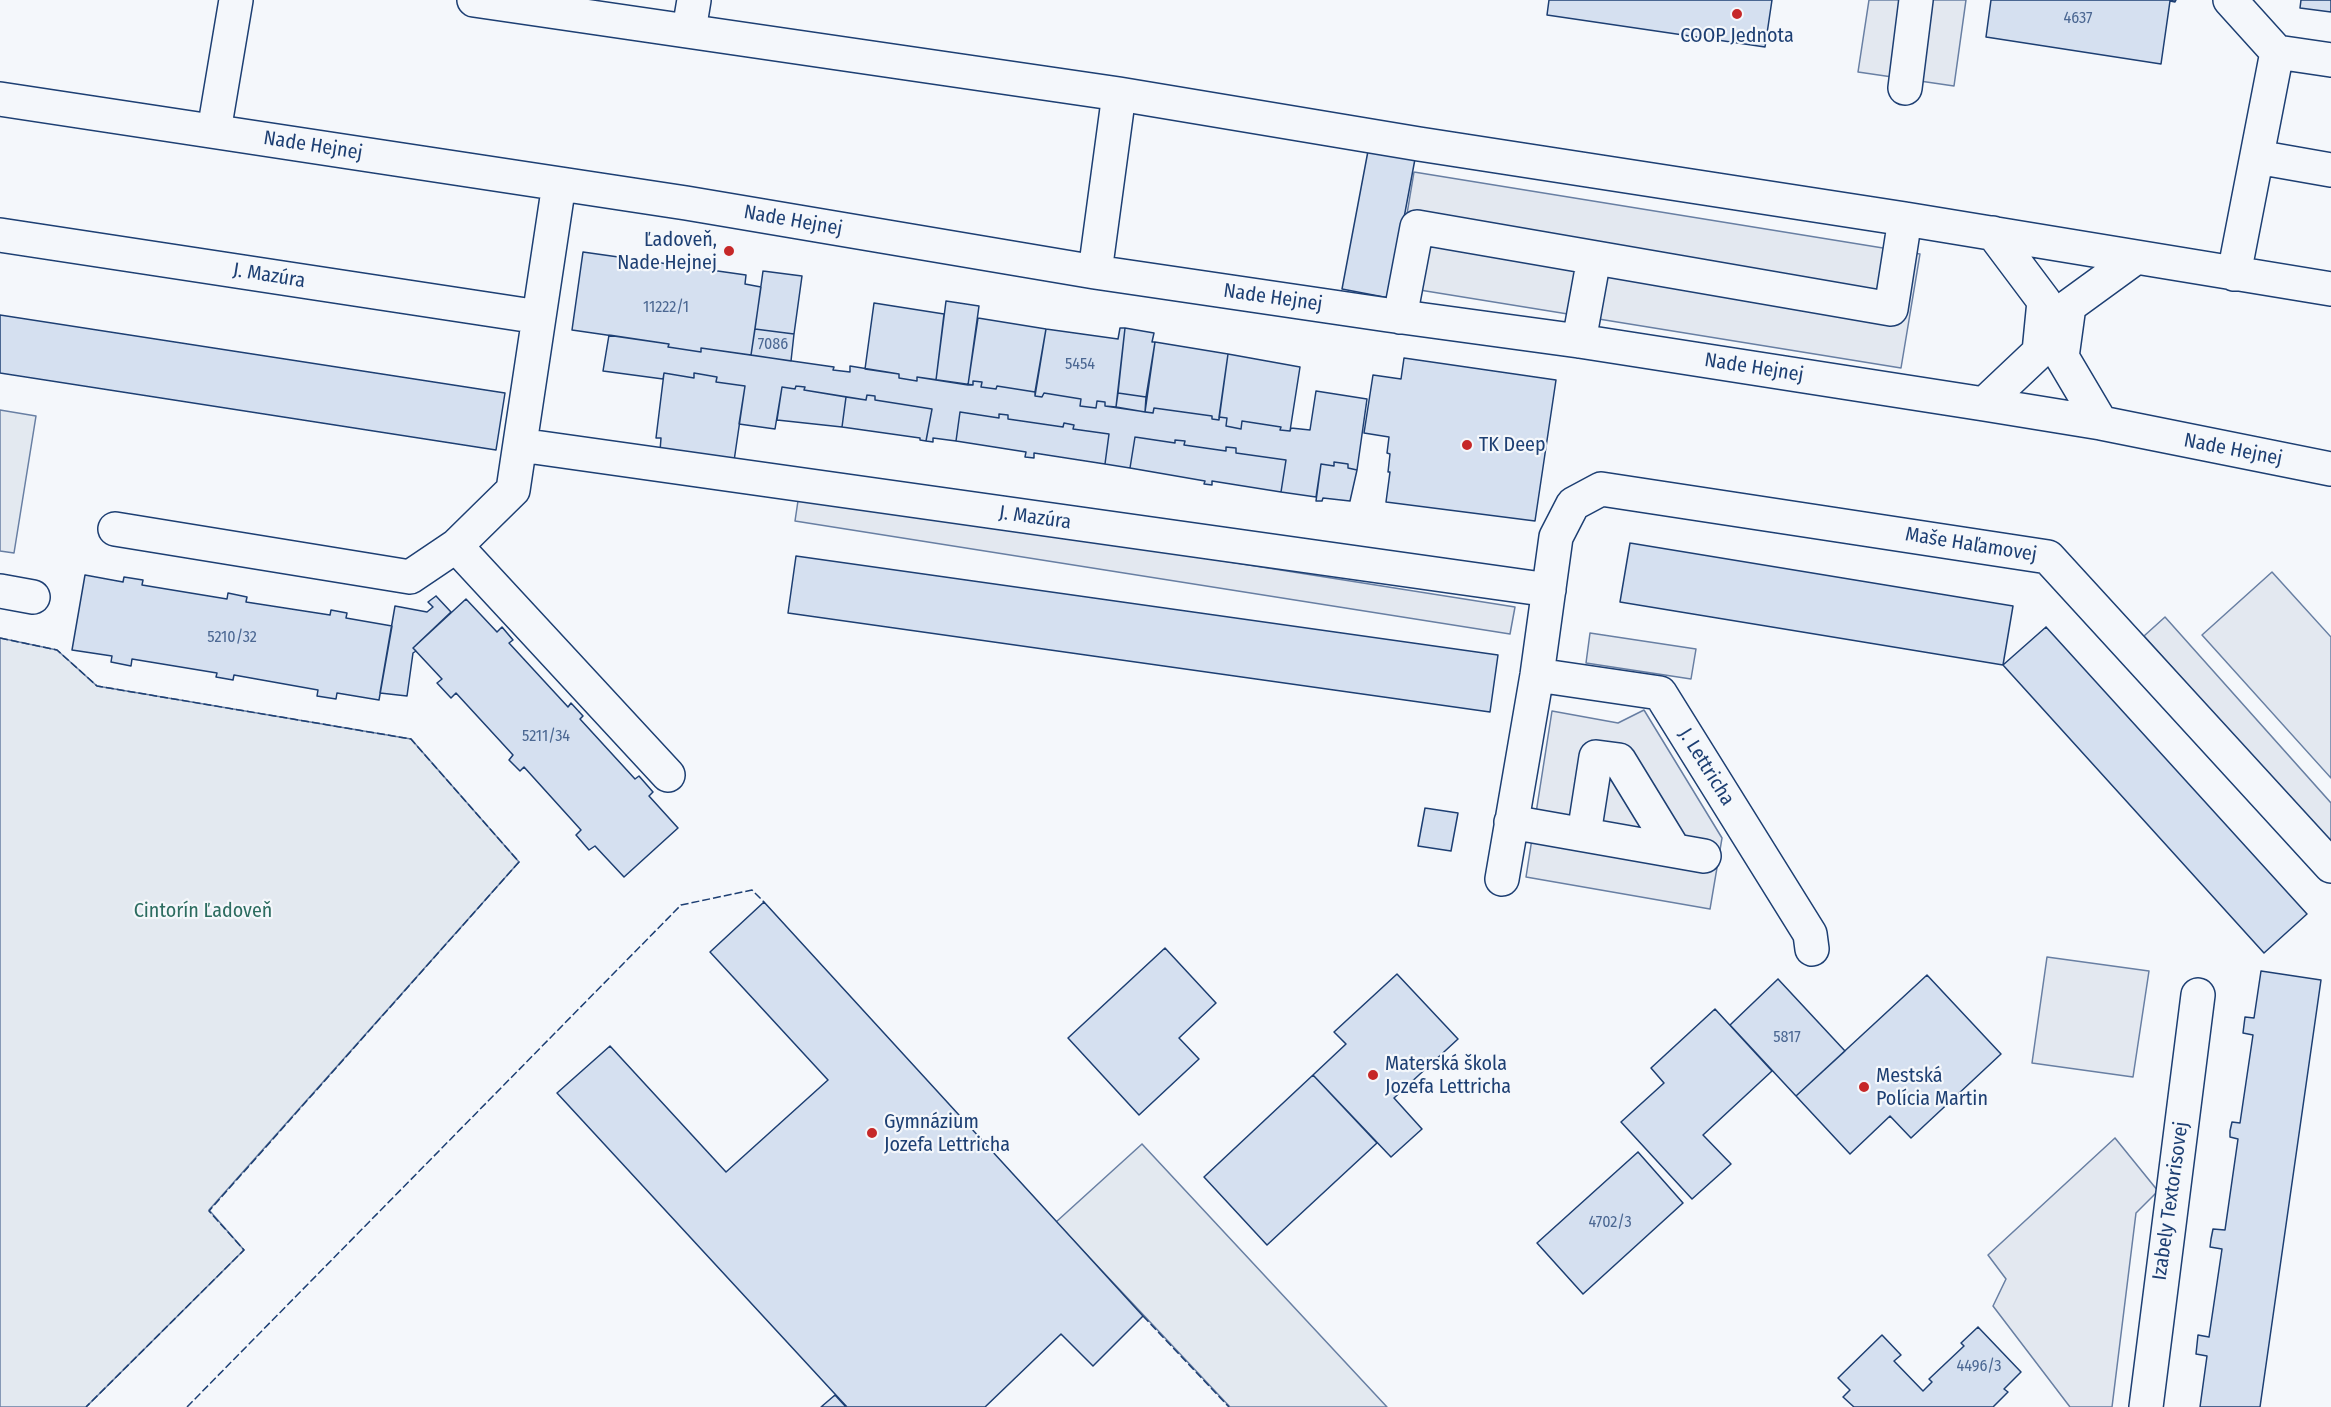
<!DOCTYPE html>
<meta charset="utf-8">
<style>
body{margin:0}
canvas{display:block;background:#f4f7fb}
</style>
<canvas width="2331" height="1407"></canvas>
<script>
const g = document.querySelector('canvas').getContext('2d');
g.lineJoin = 'round';
function fillPath(path, color) { g.fillStyle = color; g.fill(path, 'evenodd'); }
const toPath = rows => new Path2D(rows.map(r => 'M' + r).join(''));
function strokePath(path, color, width, dash) { g.strokeStyle = color; g.lineWidth = width; g.lineCap = dash ? 'butt' : 'round'; g.setLineDash(dash || []); g.stroke(path); }
function label(font, color, halo, rows, align = 'center') {
  g.font = font + ' "Fira Sans Condensed",sans-serif'; g.lineWidth = 4.5; g.setLineDash([]); g.textBaseline = 'middle'; g.strokeStyle = halo; g.fillStyle = color; for (const [text, x, y, turn = 0] of rows) {
    g.save(); g.translate(x, y); g.rotate((+turn || 0) * Math.PI / 180); g.textAlign = isNaN(turn) ? turn : align; if (halo) g.strokeText(text, 0, 0); g.fillText(text, 0, 0); g.restore();
  }
}
const green = toPath([
 [0,410,36,416,14,553,0,551,0,410],
 [0,638,57,650,97,686,411,739,519,862,209,1210,244,1250,86,1407,0,1407,0,638],
 [1142,1144,1387,1407,1230,1407,1056,1222,1142,1144]
]);
fillPath(green, '#e3e9f0');
strokePath(green, '#687fa3', 1.5);
const parking = toPath([
 [1869,0,1966,0,1954,86,1858,72,1869,0],
 [1414,172,1920,254,1901,368,1395,286,1414,172],
 [799,494,1515,607,1510,634,795,521,799,494],
 [2272,572,2331,637,2331,778,2202,635,2272,572],
 [2165,617,2331,803,2331,844,2144,636,2165,617],
 [1590,633,1696,649,1691,679,1586,663,1590,633],
 [1644,710,1722,838,1710,909,1526,877,1552,711,1618,723,1644,710],
 [2047,957,2149,971,2133,1077,2032,1063,2047,957],
 [2115,1138,2158,1191,2136,1213,2112,1407,2070,1407,1993,1306,2006,1279,1988,1255,2115,1138]
]);
fillPath(parking, '#e3e8f0');
strokePath(parking, '#687fa3', 1.5);
const building = toPath([
 [1549,0,1772,0,1765,47,1547,15,1549,0],
 [1991,0,2176,0,2175,2,2170,1,2161,64,1986,37,1991,0],
 [2301,0,2331,0,2331,12,2300,8,2301,0],
 [1368,151,1415,159,1389,298,1342,289,1368,151],
 [583,252,746,275,745,284,761,287,751,355,701,348,701,352,668,347,669,344,572,330,583,252],
 [763,271,802,276,794,334,755,329,763,271],
 [946,301,979,306,968,385,936,380,946,301],
 [874,303,944,314,936,380,917,377,917,381,899,378,899,374,865,369,874,303],
 [0,315,505,393,496,450,0,373,0,315],
 [978,318,1046,329,1035,392,997,386,996,389,981,387,982,382,973,381,973,385,968,385,978,318],
 [1120,328,1125,328,1116,407,1105,406,1105,402,1097,401,1096,408,1080,406,1081,399,1044,393,1042,397,1035,396,1046,329,1118,339,1120,328],
 [1125,328,1154,333,1152,342,1155,342,1146,397,1118,393,1125,328],
 [755,329,794,334,791,361,751,355,755,329],
 [609,335,669,344,668,347,701,352,701,348,834,367,833,370,850,372,850,366,899,374,899,378,917,381,917,377,973,385,973,381,982,382,981,387,996,389,997,386,1035,392,1035,396,1042,397,1044,393,1081,399,1080,406,1096,408,1097,401,1105,402,1105,406,1153,413,1154,408,1212,416,1212,419,1219,420,1219,417,1227,418,1226,426,1241,429,1242,421,1281,427,1280,430,1290,431,1291,428,1310,430,1316,391,1367,399,1357,470,1348,468,1348,464,1334,462,1334,466,1321,464,1316,497,1281,492,1286,460,1236,453,1236,448,1226,447,1226,451,1184,445,1185,441,1175,440,1175,443,1135,437,1130,468,1105,464,1109,434,1073,429,1074,425,1064,423,1063,427,1008,419,1008,415,999,414,999,418,960,412,956,441,933,438,933,442,926,441,932,409,875,400,875,396,867,395,866,400,804,390,805,387,796,386,795,389,782,387,775,429,739,424,745,386,716,382,717,377,694,373,694,378,664,373,663,379,603,371,609,335],
 [1155,342,1228,354,1219,420,1212,419,1212,416,1154,408,1153,413,1145,412,1155,342],
 [1228,354,1300,367,1290,431,1280,430,1281,427,1242,421,1241,429,1226,426,1227,418,1219,417,1228,354],
 [1404,358,1556,380,1535,521,1386,502,1390,472,1388,472,1390,454,1387,453,1389,437,1364,433,1373,375,1401,379,1404,358],
 [664,373,694,378,694,373,717,377,716,382,745,386,734,461,660,451,661,438,656,438,664,373],
 [796,386,805,387,804,390,846,397,842,427,777,420,782,387,795,389,796,386],
 [1118,393,1146,397,1145,412,1116,407,1118,393],
 [867,395,875,396,875,400,932,409,926,441,920,440,920,438,842,427,846,397,866,400,867,395],
 [960,412,999,418,999,414,1008,415,1008,419,1063,427,1064,423,1074,425,1073,429,1109,434,1105,464,1034,453,1034,458,1025,457,1026,452,956,441,960,412],
 [1135,437,1175,443,1175,440,1185,441,1184,445,1226,451,1226,447,1236,448,1236,453,1286,460,1281,492,1212,481,1212,485,1204,484,1205,481,1130,468,1135,437],
 [1334,462,1348,464,1348,468,1357,470,1350,501,1323,498,1322,501,1316,501,1321,464,1334,466,1334,462],
 [1630,543,2013,606,2003,665,1620,602,1630,543],
 [796,556,1498,655,1490,712,788,613,796,556],
 [85,575,123,582,124,577,143,580,142,585,227,599,228,593,247,597,246,602,330,615,331,610,347,613,346,618,392,626,379,700,337,693,336,699,317,696,318,690,234,675,233,680,216,677,217,673,132,659,131,666,111,662,112,656,72,650,85,575],
 [436,596,451,612,413,648,416,651,413,653,407,696,380,693,395,606,427,612,433,607,428,602,436,596],
 [466,599,497,632,502,627,513,640,509,643,568,707,571,703,583,716,580,719,635,779,639,776,653,792,649,796,678,828,624,877,595,846,589,850,576,835,581,830,524,767,520,771,509,760,513,755,456,693,451,698,437,683,442,679,413,648,466,599],
 [2046,627,2307,914,2264,953,2003,665,2046,627],
 [1425,808,1458,813,1451,851,1418,846,1425,808],
 [764,902,1143,1316,1093,1366,1061,1334,985,1407,847,1407,557,1093,610,1046,726,1172,828,1080,710,952,764,902],
 [1165,948,1216,1003,1179,1038,1199,1059,1139,1115,1068,1038,1165,948],
 [2261,971,2321,980,2260,1407,2200,1407,2207,1356,2196,1354,2198,1335,2209,1337,2222,1249,2210,1247,2211,1239,2213,1229,2225,1230,2238,1139,2230,1137,2230,1131,2232,1122,2240,1123,2253,1035,2243,1033,2245,1017,2254,1018,2261,971],
 [1397,974,1458,1039,1394,1098,1422,1129,1391,1157,1313,1075,1346,1044,1334,1032,1397,974],
 [1927,975,2001,1054,1911,1138,1890,1116,1850,1154,1796,1096,1927,975],
 [1778,979,1845,1051,1796,1096,1730,1025,1778,979],
 [1715,1009,1772,1071,1703,1135,1731,1164,1692,1199,1621,1122,1664,1083,1651,1068,1715,1009],
 [1313,1075,1377,1143,1267,1245,1204,1177,1313,1075],
 [1638,1152,1683,1203,1583,1294,1537,1243,1638,1152],
 [1978,1327,2021,1372,2004,1389,2008,1392,1993,1407,1854,1407,1843,1397,1850,1390,1838,1378,1882,1335,1901,1355,1894,1361,1923,1391,1932,1382,1929,1379,1964,1346,1961,1343,1978,1327],
 [835,1395,846,1407,821,1407,835,1395]
]);
fillPath(building, '#d5e0f0');
strokePath(building, '#1d3f73', 1.5);
const minor = toPath([
 [474,0,1119,94,1419,144,1905,219,2331,289],
 [2230,0,2277,52,2331,60],
 [689,30,694,0],
 [1905,88,1916,0],
 [0,99,686,203,1095,272,1388,315,1579,341,1984,404,2101,423,2331,469],
 [214,131,236,0],
 [2257,157,2331,170],
 [0,235,539,317],
 [1095,272,1119,94],
 [2234,274,2277,52],
 [1400,317,1417,227,1891,309,1905,219],
 [1579,341,1594,258],
 [1984,404,2039,352,2044,301,1993,233],
 [2101,423,2062,357,2069,306,2135,258],
 [520,445,1549,590],
 [115,529,410,577,456,546,513,490,559,184],
 [456,546,668,775],
 [0,591,33,597],
 [1537,675,1660,693,1810,934,1812,949],
 [1511,822,1704,856],
 [1584,834,1596,757,1619,760,1674,850],
 [1502,879,1537,675,1556,537,1573,504,1601,489,2048,557,2331,866],
 [2146,1407,2198,995]
]);
strokePath(minor, '#1d3f73', 36);
strokePath(minor, '#f4f7fb', 33);
strokePath(toPath([
 [0,638,57,650,97,686,411,739,519,862,209,1211,244,1250,86,1407],
 [1143,1316,1229,1407],
 [187,1407,681,905,752,890,764,902]
]), '#1d3f73', 1.5, [8, 3]);
for (const [x, y, r, color] of [
 [1737,14,6,"#c62828"],
 [729,251,6,"#c62828"],
 [1467,445,6,"#c62828"],
 [1373,1075,6,"#c62828"],
 [1864,1087,6,"#c62828"],
 [872,1133,6,"#c62828"]
]) { const dot = new Path2D(); dot.arc(x, y, r, 0, 2 * Math.PI); g.fillStyle = color; g.fill(dot); strokePath(dot, '#f4f7fb', 2); }
label('16px', '#4b6792', null, [
 ["4637",2078,19],
 ["11222/1",666,308],
 ["7086",773,345],
 ["5454",1080,365],
 ["5210/32",232,638],
 ["5211/34",546,737],
 ["5817",1787,1038],
 ["4702/3",1610,1223],
 ["4496/3",1979,1367]
]);
label('20px', '#1d3f73', '#f4f7fb', [
 ["COOP Jednota",1737,36,"center"],
 ["Ľadoveň,",717,240,"right"],
 ["Nade Hejnej",717,263,"right"],
 ["TK Deep",1479,445],
 ["Materská škola",1385,1064],
 ["Jozefa Lettricha",1385,1087],
 ["Mestská",1876,1076],
 ["Polícia Martin",1876,1099],
 ["Gymnázium",884,1122],
 ["Jozefa Lettricha",884,1145]
], 'left');
label('20px', '#1d3f73', '#f4f7fb', [
 ["Nade Hejnej",313,146,9],
 ["Nade Hejnej",793,221,10],
 ["J. Mazúra",269,276,9],
 ["Nade Hejnej",1273,298,8],
 ["Nade Hejnej",1754,368,9],
 ["Nade Hejnej",2233,450,11],
 ["J. Mazúra",1035,518,8],
 ["Maše Haľamovej",1971,545,9],
 ["J. Lettricha",1706,767,58],
 ["Izabely Textorisovej",2171,1201,-82]
]);
label('20px', '#2c6c60', '#f4f7fb', [
 ["Cintorín Ľadoveň",203,911]
]);
</script>
